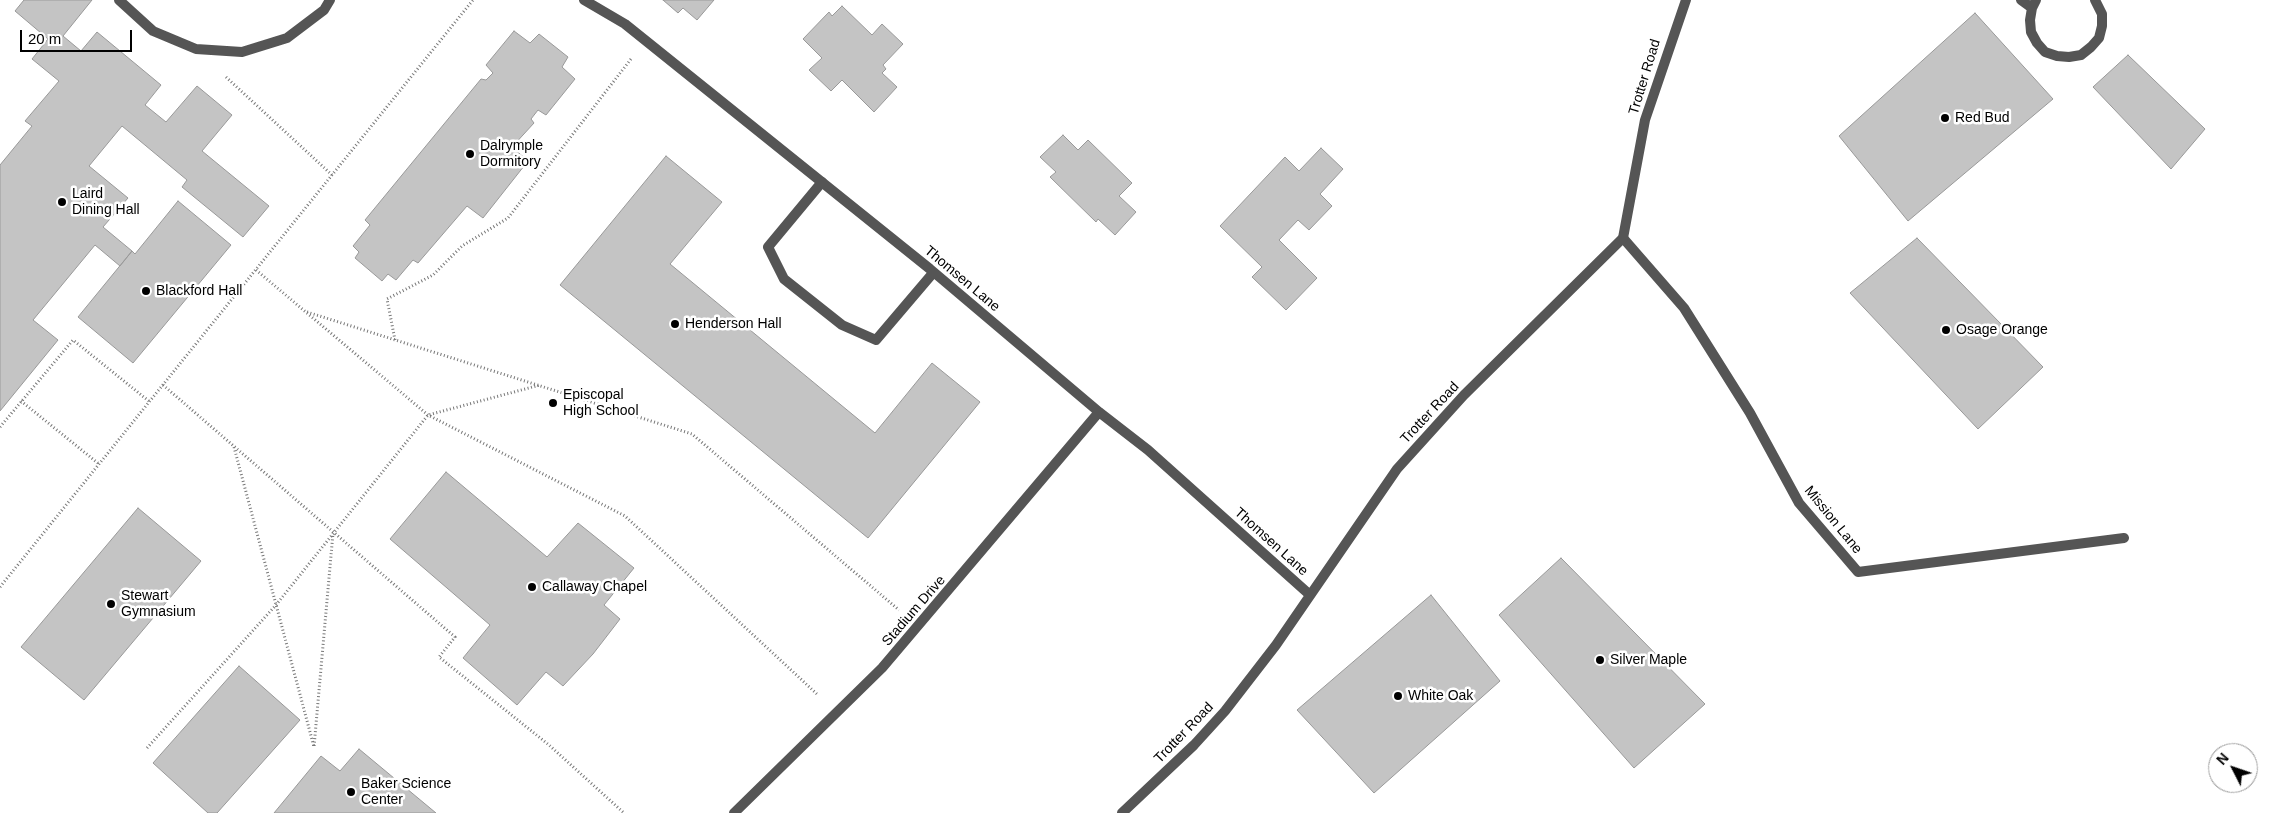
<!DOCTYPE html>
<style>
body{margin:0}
#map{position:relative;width:2278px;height:813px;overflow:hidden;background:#fff;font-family:Helvetica,sans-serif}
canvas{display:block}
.north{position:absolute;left:2208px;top:743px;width:50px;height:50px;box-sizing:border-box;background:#fff;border:1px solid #999;border-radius:50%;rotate:311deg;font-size:14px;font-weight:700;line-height:20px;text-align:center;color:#000}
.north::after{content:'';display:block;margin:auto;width:18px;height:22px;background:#000;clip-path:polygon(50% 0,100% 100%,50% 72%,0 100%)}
.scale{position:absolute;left:20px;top:30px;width:112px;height:22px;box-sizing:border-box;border:2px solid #000;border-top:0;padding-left:6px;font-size:15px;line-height:18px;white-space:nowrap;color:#000;-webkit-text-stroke:4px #fff;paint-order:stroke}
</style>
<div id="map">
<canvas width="2278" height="813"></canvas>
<div class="north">N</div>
<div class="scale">20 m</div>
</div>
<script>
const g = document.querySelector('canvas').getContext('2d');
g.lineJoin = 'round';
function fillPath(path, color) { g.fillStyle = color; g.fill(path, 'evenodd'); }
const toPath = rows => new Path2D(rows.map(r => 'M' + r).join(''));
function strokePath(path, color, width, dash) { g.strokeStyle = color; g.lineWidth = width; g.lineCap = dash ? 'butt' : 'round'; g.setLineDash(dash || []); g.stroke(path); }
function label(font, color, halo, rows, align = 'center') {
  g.font = font + ' Helvetica,sans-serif'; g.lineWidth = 5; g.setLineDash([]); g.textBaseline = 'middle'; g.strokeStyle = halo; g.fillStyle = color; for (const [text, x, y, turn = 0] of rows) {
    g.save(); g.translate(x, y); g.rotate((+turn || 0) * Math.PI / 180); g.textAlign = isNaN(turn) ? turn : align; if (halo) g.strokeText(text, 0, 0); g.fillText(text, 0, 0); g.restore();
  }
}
const building = toPath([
 [24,0,92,0,63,36,81,51,97,32,161,85,145,105,166,122,197,86,232,115,202,151,269,206,243,237,182,187,187,180,122,126,89,166,128,198,103,227,132,251,120,266,95,245,33,320,58,340,0,411,0,165,32,126,25,121,59,81,32,59,48,39,15,11,24,0],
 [663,0,714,0,697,20,683,8,678,13,663,0],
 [842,6,872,35,882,24,903,44,883,65,886,69,882,73,897,87,874,112,842,80,831,91,809,70,822,58,803,39,829,12,832,16,842,6],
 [1975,13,2053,99,1908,221,1839,136,1975,13],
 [514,31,530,43,539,34,568,57,562,67,575,79,546,115,538,110,531,119,534,123,512,147,528,161,483,218,467,206,418,263,413,260,396,280,388,274,382,281,355,258,359,252,353,246,370,225,365,220,481,79,486,80,493,73,486,65,514,31],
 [2128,55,2205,129,2171,169,2093,87,2128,55],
 [1063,135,1078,150,1088,140,1132,183,1119,196,1136,212,1115,235,1098,219,1096,222,1050,177,1056,172,1040,157,1063,135],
 [1321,148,1343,169,1320,194,1332,206,1309,230,1298,220,1279,240,1317,278,1286,310,1252,277,1262,267,1220,226,1285,157,1299,171,1321,148],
 [666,156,722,202,670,264,875,433,932,363,980,402,868,538,560,285,666,156],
 [178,201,231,245,133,363,78,317,132,251,135,254,178,201],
 [1917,238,2043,367,1978,429,1850,293,1917,238],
 [446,472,547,557,578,523,634,568,604,605,620,619,593,654,563,686,546,672,517,705,463,658,490,625,390,539,446,472],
 [138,508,201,561,84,700,21,647,138,508],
 [1561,558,1705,704,1634,768,1499,615,1561,558],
 [1431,595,1500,681,1374,793,1297,710,1431,595],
 [239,666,300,720,217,813,208,813,153,763,239,666],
 [359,749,436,813,274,813,321,756,340,771,359,749]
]);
fillPath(building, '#c4c4c4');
strokePath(building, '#999', 1);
strokePath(toPath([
 [226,77,332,175],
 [256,270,428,415,625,516,818,695],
 [307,312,692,434,899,610],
 [395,340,387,299,433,275,462,246,508,218,631,59],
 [163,385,455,637,439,657,549,745,624,813],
 [21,401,99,464],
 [0,427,73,340,150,402],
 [234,447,314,747,333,533],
 [0,587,473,0],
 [147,748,276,605,428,415,540,385]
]), '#777', 3, [1, 2.5]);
strokePath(toPath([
 [119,0,153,31,196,49,242,52,287,38,324,10,330,0],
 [2021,0,2032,8],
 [2036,0,2032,8,2030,20,2031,32,2037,43,2045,52,2057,56,2069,57,2081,55,2091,47,2099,38,2102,26,2102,14,2095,0],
 [822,182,768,247,784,279,842,325,876,340,933,273],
 [1623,238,1684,308,1750,413,1799,503,1858,572,2124,538]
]), '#555', 10);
strokePath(toPath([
 [584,0,625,24,930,269,1099,412,1148,450,1310,595],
 [734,813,882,668,1099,412],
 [1122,813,1194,745,1225,711,1276,645,1397,469,1464,395,1623,238,1645,120,1686,0]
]), '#555', 10);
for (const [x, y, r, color] of [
 [1945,118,5,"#000"],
 [470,154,5,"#000"],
 [62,202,5,"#000"],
 [146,291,5,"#000"],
 [675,324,5,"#000"],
 [1946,330,5,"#000"],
 [553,403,5,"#000"],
 [532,587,5,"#000"],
 [111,604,5,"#000"],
 [1600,660,5,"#000"],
 [1398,696,5,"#000"],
 [351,792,5,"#000"]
]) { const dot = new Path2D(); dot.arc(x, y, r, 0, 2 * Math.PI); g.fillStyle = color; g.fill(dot); strokePath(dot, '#fff', 2); }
label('14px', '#000', '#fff', [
 ["Trotter Road",1645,77,-73],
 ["Thomsen Lane",962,279,40],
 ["Trotter Road",1430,413,-47],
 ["Mission Lane",1833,520,51],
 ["Thomsen Lane",1271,542,42],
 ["Stadium Drive",914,611,-49],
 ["Trotter Road",1184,733,-46]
]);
label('14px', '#000', '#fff', [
 ["Red Bud",1955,118],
 ["Dalrymple",480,146],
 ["Dormitory",480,162],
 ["Laird",72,194],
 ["Dining Hall",72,210],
 ["Blackford Hall",156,291],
 ["Henderson Hall",685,324],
 ["Osage Orange",1956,330],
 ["Episcopal",563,395],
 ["High School",563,411],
 ["Callaway Chapel",542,587],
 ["Stewart",121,596],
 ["Gymnasium",121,612],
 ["Silver Maple",1610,660],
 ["White Oak",1408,696],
 ["Baker Science",361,784],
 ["Center",361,800]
], 'left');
</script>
